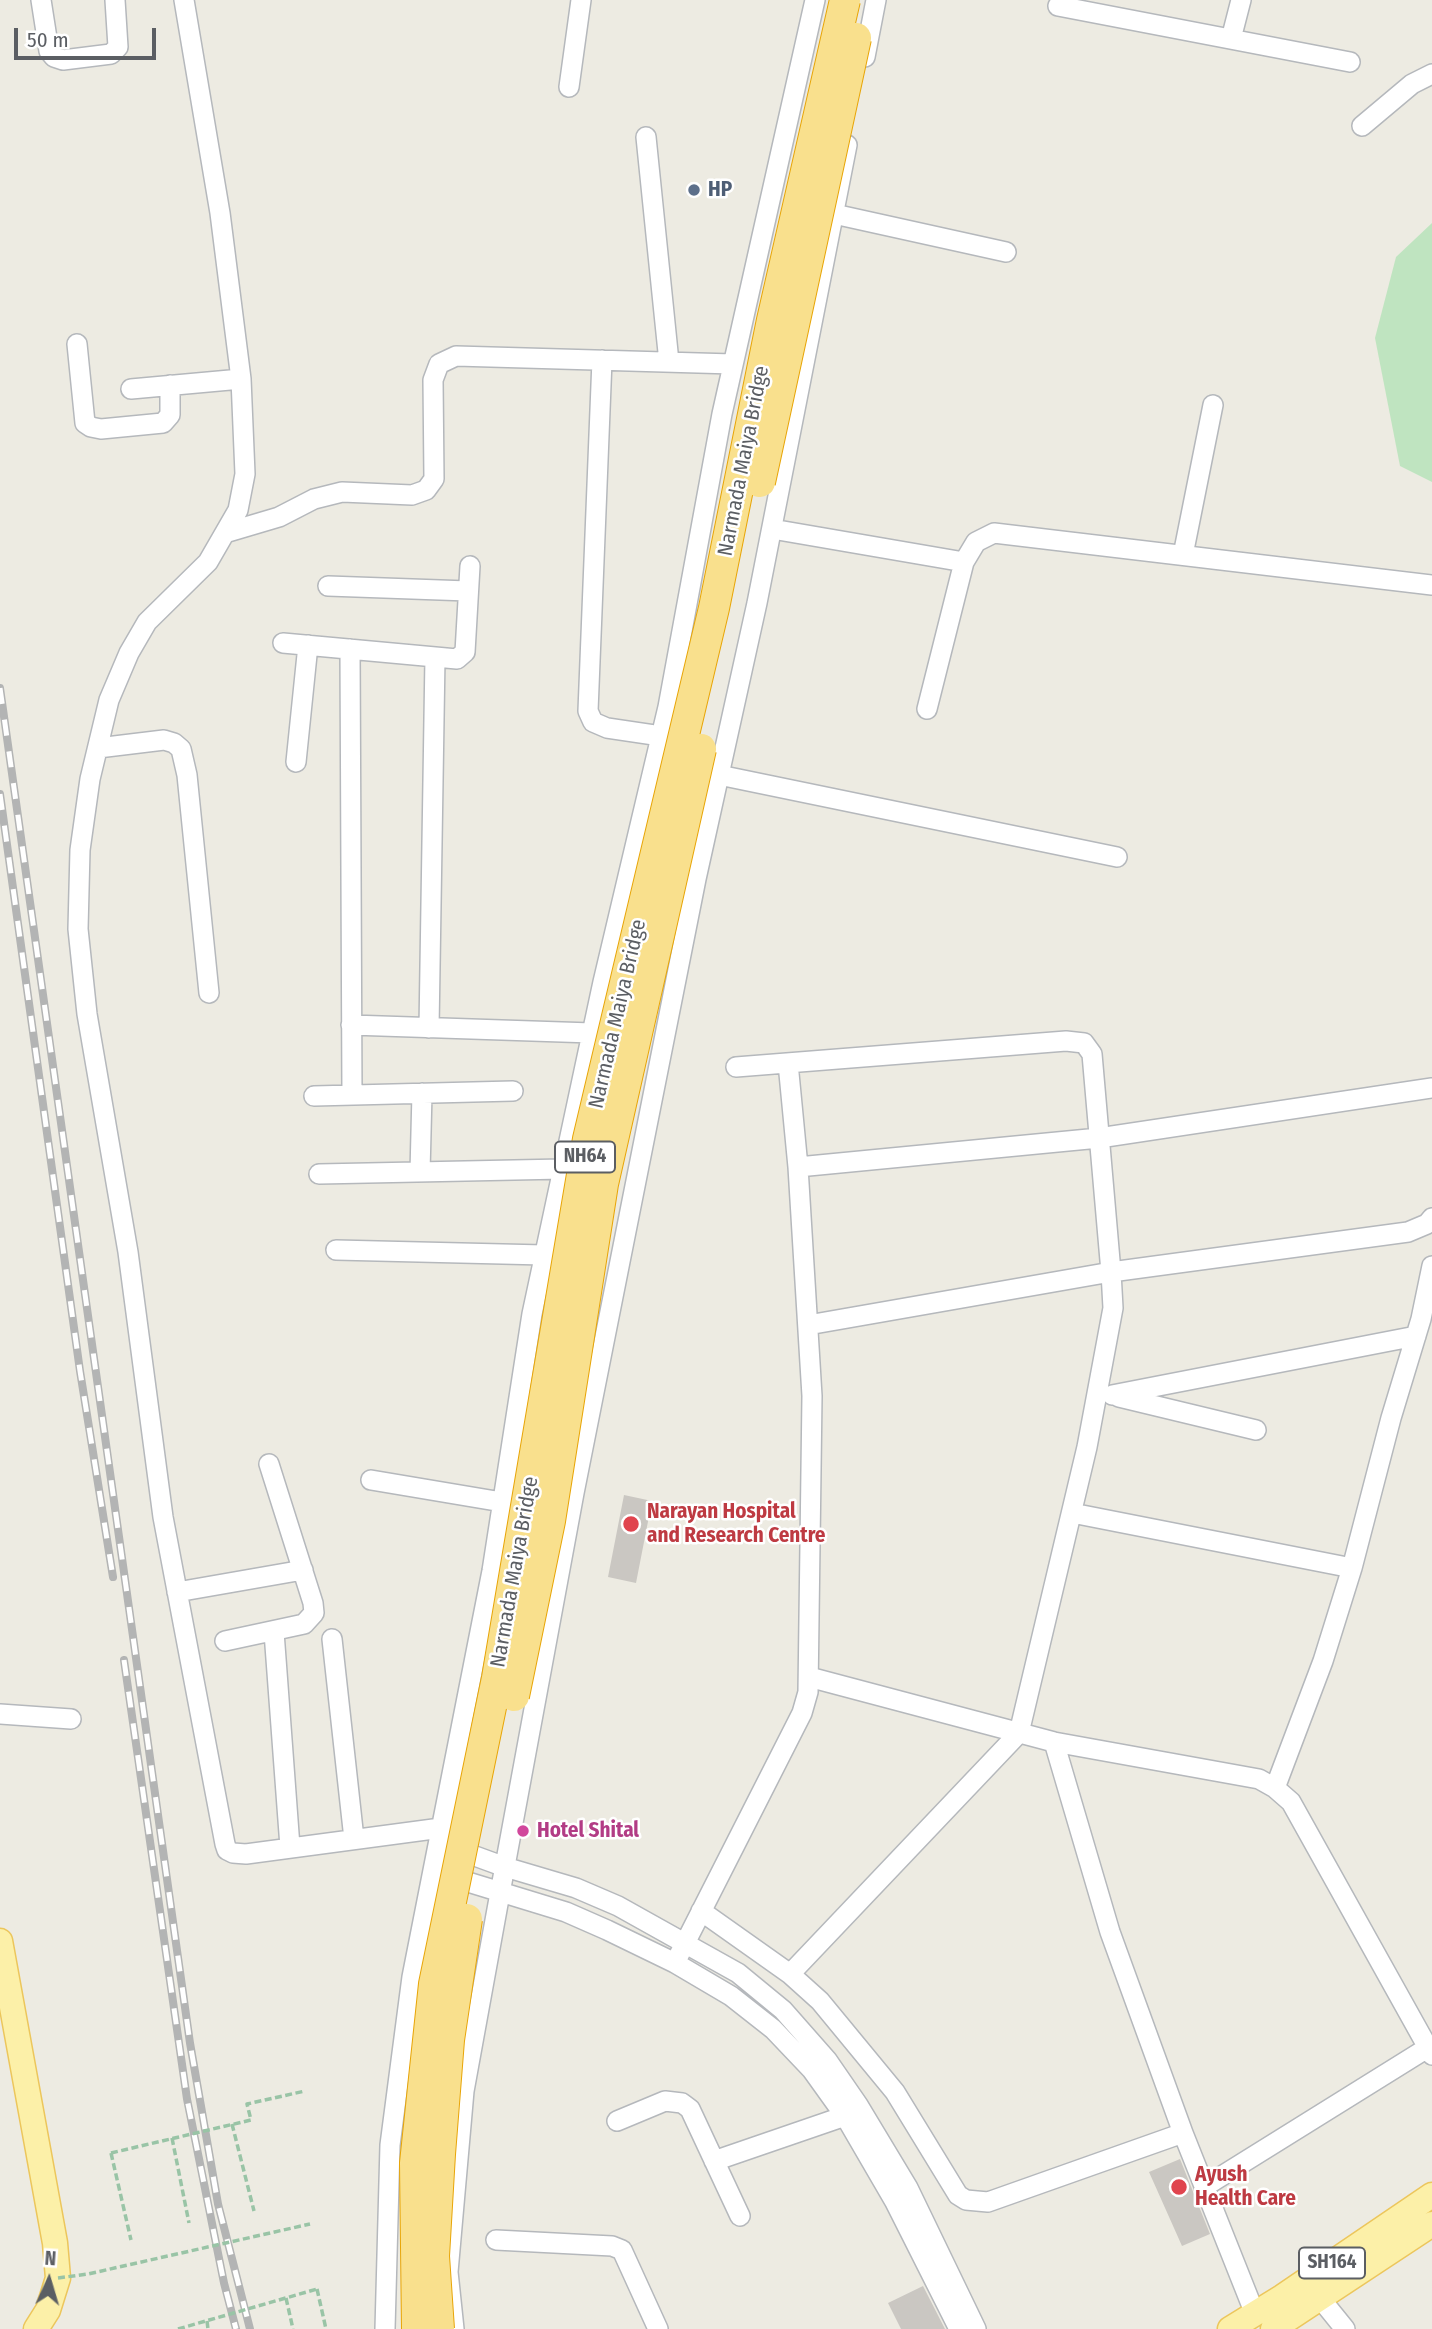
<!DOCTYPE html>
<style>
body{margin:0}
#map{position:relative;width:1432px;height:2329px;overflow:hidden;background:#edebe2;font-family:"Fira Sans Condensed",sans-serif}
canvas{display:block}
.north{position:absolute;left:14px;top:2245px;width:70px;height:70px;-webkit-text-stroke:5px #fff;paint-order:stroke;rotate:4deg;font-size:19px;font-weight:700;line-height:28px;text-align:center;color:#5b5e63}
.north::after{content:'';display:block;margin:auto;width:24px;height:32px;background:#5b5e63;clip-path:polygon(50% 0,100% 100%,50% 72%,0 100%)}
.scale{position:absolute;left:14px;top:28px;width:142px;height:32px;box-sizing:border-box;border:4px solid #5b5e63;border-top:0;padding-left:9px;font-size:21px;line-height:24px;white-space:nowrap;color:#5b5e63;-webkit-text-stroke:5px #fff;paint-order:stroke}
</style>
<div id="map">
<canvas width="1432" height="2329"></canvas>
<div class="north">N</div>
<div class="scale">50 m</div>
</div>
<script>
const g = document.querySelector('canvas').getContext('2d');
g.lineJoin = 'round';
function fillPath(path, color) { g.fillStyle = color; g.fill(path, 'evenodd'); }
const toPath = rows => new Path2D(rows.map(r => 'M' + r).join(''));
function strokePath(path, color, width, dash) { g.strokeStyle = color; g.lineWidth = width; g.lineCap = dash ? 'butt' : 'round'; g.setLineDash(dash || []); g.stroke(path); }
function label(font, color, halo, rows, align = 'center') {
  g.font = font + ' "Fira Sans Condensed",sans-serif'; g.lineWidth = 5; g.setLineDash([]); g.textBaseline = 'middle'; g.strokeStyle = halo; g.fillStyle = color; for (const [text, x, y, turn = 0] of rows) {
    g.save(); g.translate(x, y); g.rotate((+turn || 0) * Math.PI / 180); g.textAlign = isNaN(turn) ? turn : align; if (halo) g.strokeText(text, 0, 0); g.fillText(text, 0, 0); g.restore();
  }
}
fillPath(toPath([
 [1432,223,1432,482,1400,466,1375,338,1396,257]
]), '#bfe4c0');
fillPath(toPath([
 [624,1495,652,1501,636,1583,608,1577],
 [1180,2159,1210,2234,1182,2246,1149,2172],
 [923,2286,945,2329,901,2329,888,2303]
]), '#cac7c2');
const minor = toPath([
 [41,0,49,51,54,57,63,60,111,54,118,47,115,0],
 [184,0,220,213,241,379,245,474,238,510,208,562,147,622,129,653,109,700,90,779,80,850,78,929,87,1014,128,1252,163,1517,225,1844,227,1850,233,1853,246,1854,441,1828],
 [1058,6,1350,62],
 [1231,39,1241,0],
 [865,57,876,0],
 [569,87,581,0],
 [1362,126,1412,84,1432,74],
 [646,137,669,362],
 [834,214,1006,252],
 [77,344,85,423,91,427,101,429,163,423,170,415,170,385],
 [602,360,588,711,593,722,607,728,661,736],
 [131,389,241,379],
 [772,529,964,562,976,542,994,533,1432,585],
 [225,533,279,517,314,499,342,492,412,495,426,490,434,479,433,380,439,364,456,356,733,364],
 [1183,555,1213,405],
 [328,586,468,591],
 [283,643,457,659,465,652,470,566],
 [350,649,352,1095],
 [927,709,964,562],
 [98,748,164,740,174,743,181,749,187,775,209,993],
 [296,762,308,645],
 [719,775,1117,857],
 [351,1025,592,1033],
 [429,1028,435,657],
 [736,1067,1066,1041,1084,1043,1092,1054,1111,1272,1113,1308,1087,1447,1019,1733,790,1974],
 [314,1096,513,1091],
 [798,1167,1099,1138,1432,1088],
 [420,1172,422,1093],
 [319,1174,563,1169],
 [336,1250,544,1255],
 [808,1325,1111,1272,1408,1232,1427,1224,1432,1218],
 [1112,1395,1416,1336],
 [1119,1397,1256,1430],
 [371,1480,502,1502],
 [1072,1513,1352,1568],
 [177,1592,303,1570],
 [274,1632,290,1847],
 [332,1639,354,1839],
 [225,1641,304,1624,314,1613,313,1603,269,1464],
 [809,1677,1054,1742,1259,1779,1275,1788,1291,1802,1432,2055],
 [0,1714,71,1719],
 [1054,1742,1110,1932,1183,2133,1255,2314],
 [1275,1788,1323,1661,1352,1568,1391,1418,1421,1319,1432,1266],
 [453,1848,505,1867,576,1888,618,1906,738,1973,783,2010,827,2060,858,2105,908,2188,976,2329],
 [445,1875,566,1912,607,1930,675,1963,731,1996,773,2029,812,2070,845,2116,895,2202,959,2329],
 [701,1911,790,1974,820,2001,895,2092,958,2195,966,2200,988,2202,1183,2133],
 [675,1963,802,1713,808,1692,812,1396,798,1167,788,1063],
 [617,2121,665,2101,682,2103,690,2109,740,2216],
 [714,2161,845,2116],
 [1204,2187,1432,2045],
 [496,2240,612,2246,622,2250,658,2329],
 [1311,2287,1345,2329],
 [385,2329,390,2145,412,1977,492,1571,532,1314,603,982,668,707,722,414,815,0],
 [454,2329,448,2272,464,2091,500,1893,574,1493,696,879,757,603,847,145]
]);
const major = toPath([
 [0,1941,55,2243,58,2278,48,2310,36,2329],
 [1230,2329,1282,2297,1432,2195],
 [1273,2329,1432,2224]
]);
strokePath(minor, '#b5b8bc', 22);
strokePath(major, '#ecc65c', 27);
strokePath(toPath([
 [232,2124,254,2211],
 [172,2138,189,2223],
 [111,2153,131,2240],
 [317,2289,326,2329],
 [286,2298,293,2329],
 [207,2321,208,2329]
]), '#99c4a6', 3.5, [7, 3.5]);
strokePath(minor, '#fff', 19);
strokePath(major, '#fcf0a8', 24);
const rail = toPath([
 [0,688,190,2043,218,2204,250,2329],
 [0,794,80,1371,113,1577],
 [124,1660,187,2099,224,2283,236,2329]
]);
strokePath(rail, '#b3b4b4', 8);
strokePath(rail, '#fff', 5, [16]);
const highwayBridge = toPath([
 [760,482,856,38],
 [514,1696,550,1521,603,1184,701,749],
 [417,2329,415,2163,434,1984,497,1678,588,1139,714,608,772,320,845,0],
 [439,2329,434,2256,440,2154,449,2040,467,1919]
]);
strokePath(highwayBridge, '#e8a507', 32, []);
strokePath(toPath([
 [111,2153,251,2120,247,2104,305,2091],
 [58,2278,88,2274,310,2224],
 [178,2329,317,2289]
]), '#99c4a6', 3.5, [7, 3.5]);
strokePath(highwayBridge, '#f9e08d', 30);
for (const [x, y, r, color] of [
 [694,190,7,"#5c6f8a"],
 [631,1524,9,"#e0444e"],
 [523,1831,7,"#d1479c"],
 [1179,2187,9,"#e0444e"]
]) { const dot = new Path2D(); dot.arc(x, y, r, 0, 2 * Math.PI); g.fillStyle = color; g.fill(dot); strokePath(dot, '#fff', 2.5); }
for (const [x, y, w] of [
 [585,1157,60],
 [1332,2263,66]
]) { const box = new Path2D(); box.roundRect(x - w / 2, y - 15.5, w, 31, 5); g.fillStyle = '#fff'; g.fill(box); strokePath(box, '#5b5e63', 2); }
label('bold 19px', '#5b5e63', null, [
 ["NH64",585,1157],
 ["SH164",1332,2263]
]);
label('bold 21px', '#4e5e75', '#fff', [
 ["HP",708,190]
], 'left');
label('21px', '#5b5e63', '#fff', [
 ["Narmada Maiya Bridge",744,461,-79],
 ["Narmada Maiya Bridge",618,1014,-77],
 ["Narmada Maiya Bridge",515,1572,-80]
]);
label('bold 21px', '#be3a42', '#fff', [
 ["Narayan Hospital",647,1512],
 ["and Research Centre",647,1536],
 ["Ayush",1195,2175],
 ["Health Care",1195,2199]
], 'left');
label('bold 21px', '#b23c85', '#fff', [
 ["Hotel Shital",537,1831]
], 'left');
</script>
